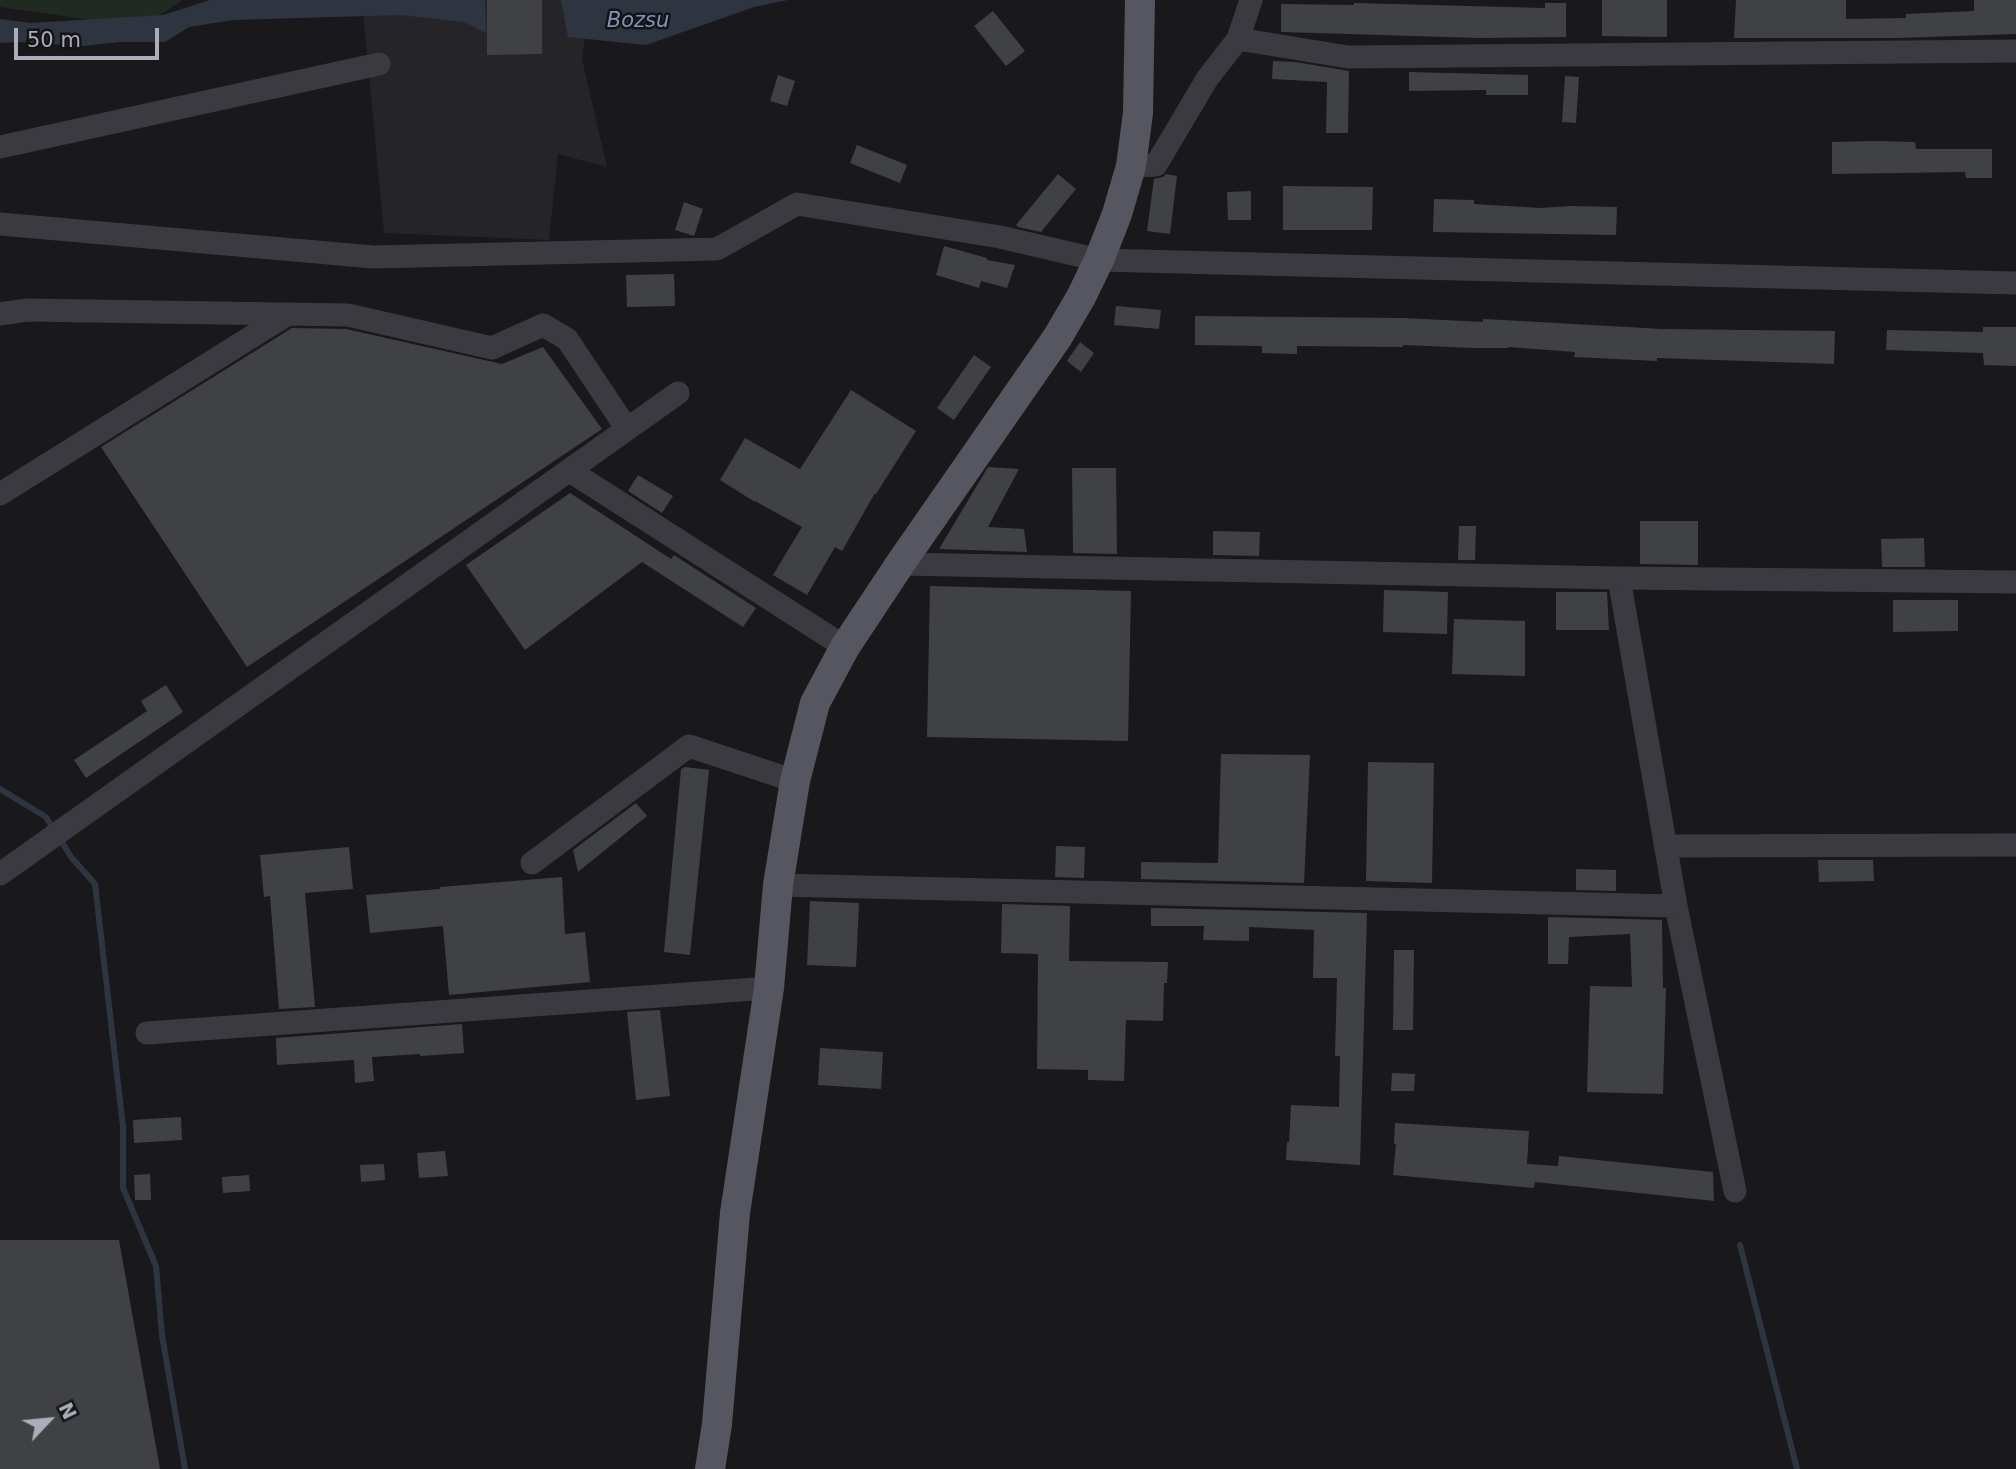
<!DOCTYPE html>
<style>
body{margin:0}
#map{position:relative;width:2016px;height:1469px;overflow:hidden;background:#19191b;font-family:"DejaVu Sans",sans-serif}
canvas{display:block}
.north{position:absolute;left:14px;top:1385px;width:70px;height:70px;-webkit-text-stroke:5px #141416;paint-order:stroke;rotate:64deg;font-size:19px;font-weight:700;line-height:28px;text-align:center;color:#abadbb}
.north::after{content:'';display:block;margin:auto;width:24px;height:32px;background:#abadbb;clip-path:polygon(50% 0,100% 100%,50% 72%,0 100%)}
.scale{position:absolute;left:14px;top:28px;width:145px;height:32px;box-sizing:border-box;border:4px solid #abadbb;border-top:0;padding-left:9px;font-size:21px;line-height:24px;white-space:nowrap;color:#abadbb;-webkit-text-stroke:5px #141416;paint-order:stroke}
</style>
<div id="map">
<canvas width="2016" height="1469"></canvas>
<div class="north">N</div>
<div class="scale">50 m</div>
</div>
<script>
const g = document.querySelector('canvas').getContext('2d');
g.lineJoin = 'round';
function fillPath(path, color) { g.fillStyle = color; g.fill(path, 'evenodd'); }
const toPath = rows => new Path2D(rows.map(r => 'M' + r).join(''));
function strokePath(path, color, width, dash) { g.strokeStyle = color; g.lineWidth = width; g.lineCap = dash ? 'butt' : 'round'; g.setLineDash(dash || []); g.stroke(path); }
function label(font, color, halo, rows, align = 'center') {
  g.font = font + ' "DejaVu Sans",sans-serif'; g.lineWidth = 5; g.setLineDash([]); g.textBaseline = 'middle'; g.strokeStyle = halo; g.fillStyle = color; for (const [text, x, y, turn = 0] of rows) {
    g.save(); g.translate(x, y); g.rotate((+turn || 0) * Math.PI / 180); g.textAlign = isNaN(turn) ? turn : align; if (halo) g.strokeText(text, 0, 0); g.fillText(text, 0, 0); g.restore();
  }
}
fillPath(toPath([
 [362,0,590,0,582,59,607,167,558,154,549,240,384,233]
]), '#252528');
fillPath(toPath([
 [0,0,183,0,141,27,0,7]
]), '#202a23');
fillPath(toPath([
 [210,0,485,0,486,33,464,22,400,15,233,20,189,27,165,42,120,42,83,46,19,42,0,43,0,19,30,23,163,15],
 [561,0,788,0,754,7,646,45,568,37]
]), '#2e3540');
strokePath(toPath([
 [0,789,46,817,54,830],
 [60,839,71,857,95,884,123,1127,123,1188,156,1266,162,1335,185,1469],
 [1740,1245,1797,1469]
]), '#2e3540', 6);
fillPath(toPath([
 [487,0,542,0,542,54,487,55],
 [1602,0,1667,0,1667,37,1602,36],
 [1736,0,1846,0,1846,19,1906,18,1906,14,1974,11,1974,0,2016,0,2016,34,1897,38,1734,38],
 [1354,3,1545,8,1545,3,1566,3,1566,37,1480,38,1281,32,1281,4,1354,5],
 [993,11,1025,51,1006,66,974,26],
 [1273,61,1295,62,1349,71,1348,133,1326,133,1327,82,1272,79],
 [1409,72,1528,75,1528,95,1486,95,1486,90,1409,91],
 [778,75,795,81,787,106,770,101],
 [1565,76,1579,77,1576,123,1562,122],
 [1877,141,1915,142,1916,149,1992,149,1992,178,1966,178,1965,172,1832,174,1832,142],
 [857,145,907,165,900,183,850,163],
 [1058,174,1076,189,1041,232,1018,227,1016,225],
 [1166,174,1177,176,1170,234,1147,231,1154,179,1163,177],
 [1283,186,1373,187,1372,230,1283,230],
 [1251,191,1251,220,1228,220,1227,192],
 [1434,199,1474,200,1474,204,1540,208,1571,206,1617,207,1616,235,1433,232],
 [684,202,703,209,694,236,675,230],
 [944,246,987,258,987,260,1015,265,1007,288,981,281,979,288,936,275],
 [674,274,675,306,627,307,626,275],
 [1116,306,1161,310,1159,329,1114,325],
 [1195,316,1403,318,1483,322,1483,319,1503,320,1662,329,1835,331,1834,364,1657,358,1657,361,1574,357,1575,352,1508,347,1508,348,1473,348,1403,345,1403,347,1297,346,1297,354,1262,353,1262,346,1195,345],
 [1983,327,2016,327,2016,366,1984,365,1983,353,1886,350,1887,330,1983,332],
 [292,328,346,329,502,364,543,347,602,429,247,667,101,447],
 [1080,342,1094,353,1081,372,1067,361],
 [974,355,991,367,954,420,937,408],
 [851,390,916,431,876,494,875,493,842,551,835,547,807,595,773,575,802,527,755,501,755,502,720,480,745,438,800,469],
 [988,467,1019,469,988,527,1024,529,1027,552,939,549],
 [1072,468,1116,468,1117,554,1073,553],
 [638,475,673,496,662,513,628,491],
 [570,493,671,559,674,555,756,608,743,627,642,562,525,650,466,565],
 [1640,521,1698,521,1698,565,1640,564],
 [1459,526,1476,526,1475,560,1458,560],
 [1213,531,1260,532,1259,556,1213,555],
 [1924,538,1925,567,1882,567,1881,539],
 [930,586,1131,591,1128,741,927,737],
 [1384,590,1448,592,1447,634,1383,632],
 [1556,592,1607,592,1609,630,1556,630],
 [1893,600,1958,600,1958,631,1893,632],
 [1454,619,1525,621,1525,676,1452,674],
 [166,685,183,712,86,778,74,760,147,711,141,701],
 [1221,754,1310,755,1304,883,1141,879,1141,862,1218,863],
 [1368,762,1434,763,1432,883,1366,881],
 [685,767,709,770,690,955,664,952,681,769],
 [636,803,647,816,578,872,573,850],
 [1056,846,1085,847,1084,878,1055,877],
 [349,847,353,889,305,893,315,1007,279,1009,270,896,264,897,260,855],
 [1818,860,1873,860,1874,881,1819,882],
 [1576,869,1616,870,1616,891,1576,890],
 [562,877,565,934,585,932,590,982,449,995,443,926,370,933,366,895,440,889,440,887],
 [810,901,859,903,856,967,807,965],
 [1002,904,1070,906,1069,961,1168,962,1167,983,1164,983,1163,1021,1126,1020,1124,1081,1088,1080,1088,1070,1037,1069,1038,954,1001,953],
 [1151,908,1367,913,1360,1165,1286,1160,1287,1142,1289,1142,1291,1105,1339,1107,1340,1056,1335,1056,1337,978,1313,978,1314,930,1249,927,1249,941,1203,940,1204,926,1151,926],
 [1548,917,1662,920,1663,988,1666,988,1663,1094,1587,1092,1590,986,1632,987,1630,934,1569,937,1568,964,1548,964],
 [1394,950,1414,950,1413,1030,1393,1030],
 [660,1010,670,1096,636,1100,627,1012],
 [462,1024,464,1053,420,1056,420,1054,372,1057,374,1081,355,1083,354,1060,277,1065,276,1038],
 [820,1048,883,1052,881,1089,818,1085],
 [1392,1073,1415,1074,1414,1091,1391,1091],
 [181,1117,182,1140,134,1143,133,1120],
 [1395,1123,1529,1131,1527,1164,1558,1166,1559,1156,1713,1172,1714,1201,1535,1182,1534,1188,1393,1175,1396,1144,1394,1144],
 [445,1151,448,1176,419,1178,417,1153],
 [384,1164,385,1180,361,1182,360,1165],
 [150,1174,151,1200,135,1200,134,1175],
 [249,1175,250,1191,223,1193,222,1177],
 [0,1240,119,1240,160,1469,0,1469]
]), '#404145');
strokePath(toPath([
 [1238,39,1348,57,2016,51],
 [0,147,379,64],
 [1131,166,1156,165,1207,79,1238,39,1251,0],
 [0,224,373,257,717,249,797,204,1000,237,1099,260,2016,283],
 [0,314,27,310,348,315,492,348,543,325,567,339,627,429],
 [570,471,845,647],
 [0,494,288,314],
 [900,564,1619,578,2016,582],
 [1619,578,1676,906,1735,1191],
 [1665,846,2016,845],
 [532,863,689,746,795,781],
 [0,874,678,393],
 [778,885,1676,906],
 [147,1033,769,988]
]), '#3a3a40', 23);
strokePath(toPath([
 [710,1469,717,1424,735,1213,769,988,778,885,795,781,815,703,845,647,900,564,1057,338,1081,297,1099,260,1117,214,1131,166,1138,113,1140,0]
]), '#555660', 30);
label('italic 21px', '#8193b7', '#141416', [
 ["Bozsu",638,22]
]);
</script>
